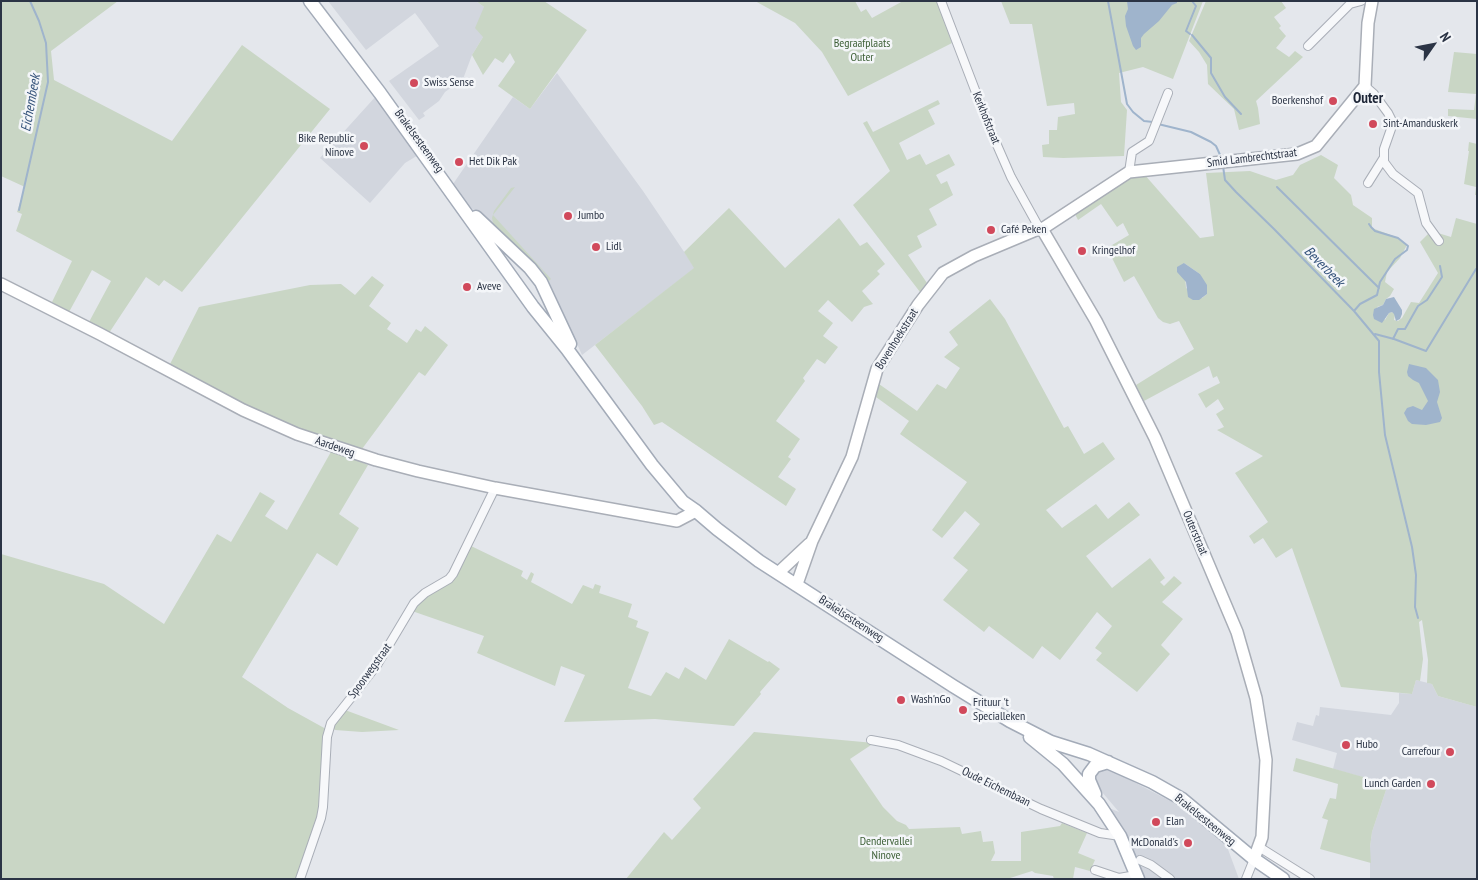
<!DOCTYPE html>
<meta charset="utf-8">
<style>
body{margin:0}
#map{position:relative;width:1478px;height:880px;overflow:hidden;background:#e4e7ec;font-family:"PT Sans Narrow",sans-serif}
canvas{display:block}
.frame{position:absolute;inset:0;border:2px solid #2b3445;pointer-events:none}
.north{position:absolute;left:1408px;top:20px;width:50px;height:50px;-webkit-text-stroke:4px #f4f6f9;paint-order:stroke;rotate:57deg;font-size:14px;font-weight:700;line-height:20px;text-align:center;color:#2b3445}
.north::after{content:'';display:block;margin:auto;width:18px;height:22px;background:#2b3445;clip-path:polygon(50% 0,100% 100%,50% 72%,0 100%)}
</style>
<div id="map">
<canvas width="1478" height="880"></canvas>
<div class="frame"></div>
<div class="north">N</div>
</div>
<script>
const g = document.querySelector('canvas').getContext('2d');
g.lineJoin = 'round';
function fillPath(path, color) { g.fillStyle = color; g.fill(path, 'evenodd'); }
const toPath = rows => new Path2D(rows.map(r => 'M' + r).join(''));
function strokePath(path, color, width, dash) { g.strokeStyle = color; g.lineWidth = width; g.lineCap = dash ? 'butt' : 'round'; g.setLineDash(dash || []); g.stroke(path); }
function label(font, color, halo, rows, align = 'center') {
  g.font = font + ' "PT Sans Narrow",sans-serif'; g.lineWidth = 5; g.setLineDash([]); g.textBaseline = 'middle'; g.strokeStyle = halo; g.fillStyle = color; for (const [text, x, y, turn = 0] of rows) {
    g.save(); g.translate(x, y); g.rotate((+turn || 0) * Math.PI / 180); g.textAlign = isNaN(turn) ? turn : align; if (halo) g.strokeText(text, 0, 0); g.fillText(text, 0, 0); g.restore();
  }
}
fillPath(toPath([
 [328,1,476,1,484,7,483,37,472,55,463,79,445,92,439,101,423,113,425,116,419,120,389,81,439,46,421,21,415,13,366,50],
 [557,73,643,191,695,268,582,355,547,277,495,225,483,218,468,205,453,184,513,97,530,109],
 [377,95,420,154,405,163,370,203,320,158],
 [1416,680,1432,684,1438,696,1477,707,1477,879,1370,879,1370,847,1372,832,1388,784,1333,769,1337,753,1292,740,1297,722,1313,726,1316,715,1319,716,1320,707,1391,715,1399,703,1399,693,1412,694],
 [1107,768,1178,805,1226,844,1239,879,1138,879,1099,804,1119,812,1096,785,1094,775,1098,770]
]), '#d2d6de');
fillPath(toPath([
 [1,1,118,1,51,51,54,80,172,141,242,45,330,109,182,292,164,280,159,286,146,277,109,333,89,322,111,281,92,270,69,312,52,302,72,261,16,231,22,214,17,212,25,187,1,176],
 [476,1,544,1,587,30,530,109,498,86,515,62,510,53,503,63,495,58,483,75,472,55,483,37,475,28,484,7],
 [755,1,855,1,861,12,866,9,872,18,903,1,938,1,952,43,848,96,822,52,795,23],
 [1001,1,1203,1,1173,79,1143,67,1119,73,1121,102,1127,110,1124,156,1063,158,1043,157,1042,145,1049,144,1049,130,1057,130,1058,117,1075,114,1074,103,1047,106,1032,24,1010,24],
 [1206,1,1281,1,1286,8,1274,17,1281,26,1279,28,1286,36,1276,48,1289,57,1295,51,1303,57,1256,101,1258,108,1260,124,1239,130,1234,109,1208,84,1207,65,1199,52,1189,41],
 [1454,52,1477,54,1477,119,1448,116,1448,109,1474,110,1476,94,1448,92],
 [938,100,940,104,928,110,935,124,899,143,907,160,920,154,926,165,949,154,955,165,936,175,941,184,947,181,953,195,929,209,937,225,917,236,922,247,908,255,927,283,920,292,853,205,890,171,863,123,867,121,873,132],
 [1469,142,1477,144,1477,195,1475,195,1476,187,1464,184,1469,151,1468,151],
 [1321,155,1338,165,1334,178,1351,195,1353,205,1372,218,1372,228,1396,237,1407,245,1400,258,1387,272,1385,282,1394,289,1390,296,1386,299,1383,305,1377,307,1385,320,1389,313,1392,312,1395,314,1394,320,1398,321,1402,318,1411,302,1419,303,1438,273,1420,242,1428,234,1438,233,1451,237,1456,218,1477,224,1477,707,1438,696,1432,684,1427,683,1428,660,1422,620,1419,622,1423,659,1420,681,1416,680,1412,694,1341,687,1292,548,1276,558,1263,538,1254,544,1249,536,1268,522,1235,473,1263,456,1217,430,1224,427,1216,414,1224,409,1218,399,1206,408,1198,394,1220,383,1217,376,1213,378,1209,366,1144,401,1136,385,1194,349,1179,321,1170,324,1163,322,1158,318,1134,276,1124,282,1107,248,1129,235,1123,223,1117,227,1101,204,1078,220,1075,214,1126,179,1144,174,1200,238,1214,236,1206,173,1250,171,1276,180,1293,175,1300,165],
 [1184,263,1200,274,1207,294,1202,298,1186,288],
 [515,187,493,215,551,279,549,281,542,270,493,223,492,218,494,211,511,188],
 [729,208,785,268,839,218,860,246,867,242,885,264,877,271,880,274,862,291,873,304,864,307,852,322,828,300,818,311,833,323,823,336,838,347,825,364,817,359,803,378,805,381,776,421,800,439,788,457,791,459,778,477,796,489,786,506,662,422,654,425,642,406,595,345,694,268,684,252],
 [372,276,384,285,369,306,391,323,387,329,407,343,416,329,421,332,425,326,448,345,425,376,419,372,362,449,308,432,243,405,169,366,199,307,310,285,341,284,355,295],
 [990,299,1005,319,1064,428,1068,426,1084,454,1103,442,1115,459,1046,510,1062,528,1096,504,1108,519,1129,502,1140,515,1086,556,1112,588,1150,558,1165,578,1160,582,1164,586,1174,576,1182,583,1162,602,1183,619,1161,645,1170,654,1137,692,1096,660,1102,653,1095,648,1112,626,1097,612,1060,660,1042,646,1033,659,989,626,984,632,943,600,968,570,953,558,980,524,965,511,942,538,932,530,967,482,900,434,909,421,876,397,879,384,917,411,937,384,946,389,960,368,944,357,958,345,949,332],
 [332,450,368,465,339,514,359,528,337,566,317,553,242,677,288,708,326,729,319,818,301,869,295,879,1,879,1,554,104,584,164,624,217,534,231,542,260,492,275,501,265,516,287,530],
 [471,546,523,571,521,576,527,580,531,572,534,574,531,582,572,604,583,585,593,589,595,584,601,586,599,593,632,604,628,617,638,621,636,627,649,632,628,688,651,696,666,672,679,679,685,667,706,680,729,639,768,662,769,661,780,669,760,692,761,694,734,726,655,719,564,722,585,675,561,666,555,686,477,653,484,636,412,611,416,603,456,576],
 [345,710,399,730,362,732,335,730,333,728,334,724],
 [754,732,874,743,850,759,883,807,897,821,906,825,909,829,960,827,962,834,981,831,983,842,993,841,995,853,991,861,1021,861,1021,832,1060,826,1062,823,1087,833,1078,853,1095,860,1090,871,1075,867,1073,879,1054,879,1053,876,1035,873,1032,871,1007,879,626,879,664,832,672,840,701,808,693,799],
 [1296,758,1388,784,1372,832,1370,847,1371,863,1320,849,1328,820,1322,818,1330,798,1336,799,1338,784,1293,771]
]), '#c9d6c5');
fillPath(toPath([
 [1127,1,1177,1,1177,3,1172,5,1159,21,1144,34,1141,38,1141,47,1136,50,1133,46,1126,26,1125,16,1128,9],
 [1184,263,1200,274,1207,285,1207,294,1199,300,1193,300,1188,297,1186,282,1177,272,1177,267],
 [1394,297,1402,310,1402,314,1400,319,1396,321,1394,314,1392,312,1389,313,1382,323,1374,319,1373,315,1374,309,1383,305,1386,299],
 [1409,364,1426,368,1438,380,1440,392,1437,402,1442,418,1440,422,1426,425,1412,424,1408,421,1404,413,1407,408,1413,406,1422,410,1428,401,1419,383,1413,380,1408,376,1407,372]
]), '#9fb4cc');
strokePath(toPath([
 [1108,1,1127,104,1133,112,1144,121,1153,122],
 [1190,34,1186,31,1196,6,1192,1],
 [1192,35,1211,58,1211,73,1225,97,1241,114],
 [1158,124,1191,132,1211,142,1216,146,1221,157],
 [1223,166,1225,180,1236,192,1274,229,1354,311,1379,341,1379,372,1385,435,1412,547,1416,575,1415,607,1418,618],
 [1277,187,1379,288],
 [19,210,48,82,46,43,39,21,30,1],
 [1354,311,1360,304,1377,295,1380,282,1395,259,1407,250,1408,246,1398,238,1375,231,1371,227,1369,224],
 [1375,334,1394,339,1426,351,1476,269],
 [1393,339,1398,329,1405,329,1418,306,1427,300,1442,277,1440,266]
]), '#9fb4cc', 2);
const street = toPath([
 [941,1,990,129,1011,177,1037,224,1042,229],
 [1308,46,1350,4,1361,1],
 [1365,86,1374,94,1388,113,1392,121,1391,129,1384,149,1384,162,1393,174,1418,193,1426,223,1439,241],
 [1129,172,1132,152,1149,141,1168,93],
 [1368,183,1383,159],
 [871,740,898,745,941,761,1041,809,1100,833,1120,836],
 [1259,847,1310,879],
 [1140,860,1151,865,1170,879],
 [1095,870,1119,878,1136,875],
 [300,879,321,818,323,807,327,737,331,723,377,665,414,603,425,593,449,579,453,574,495,488],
 [1246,879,1254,859]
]);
const secondary = toPath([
 [1042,229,1096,321,1155,438,1237,632,1256,698,1266,760,1262,837,1254,859],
 [1,284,100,334,243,410,297,434,376,460,418,471,495,488,677,521,696,511],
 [778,573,809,544],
 [797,584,812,541,852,457,877,369,918,305,943,273,974,256,1036,230,1042,229,1129,172,1297,154,1316,146,1365,86,1368,23,1372,1]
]);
const primary = toPath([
 [310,1,380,93,533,307,567,349,652,465,683,502,696,511,717,529,759,561,953,686,1010,721,1051,742,1089,754,1152,782,1182,799,1254,859,1283,879],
 [476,217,530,268,541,282,570,344],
 [1030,737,1063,764,1099,804,1120,836,1138,879],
 [1095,794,1089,780,1089,774,1095,766,1108,762]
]);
strokePath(street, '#a9aeb7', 10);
strokePath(secondary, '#a9aeb7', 14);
strokePath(primary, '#a3abb8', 15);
strokePath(street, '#f7f8fa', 8);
strokePath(secondary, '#fff', 11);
strokePath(primary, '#fff', 12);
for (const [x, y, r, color] of [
 [414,83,5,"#d1495b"],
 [1333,101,5,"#d1495b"],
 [1373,124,5,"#d1495b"],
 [364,146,5,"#d1495b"],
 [459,162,5,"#d1495b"],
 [568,216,5,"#d1495b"],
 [991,230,5,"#d1495b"],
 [596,247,5,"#d1495b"],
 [1082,251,5,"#d1495b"],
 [467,287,5,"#d1495b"],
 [901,700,5,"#d1495b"],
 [963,710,5,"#d1495b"],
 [1346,745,5,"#d1495b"],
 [1450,752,5,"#d1495b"],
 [1431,784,5,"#d1495b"],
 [1156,822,5,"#d1495b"],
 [1188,843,5,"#d1495b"]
]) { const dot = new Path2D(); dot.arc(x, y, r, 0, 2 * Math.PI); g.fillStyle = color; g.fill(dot); strokePath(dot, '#f4f6f9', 2); }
label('12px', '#3f6138', '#f4f6f9', [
 ["Begraafplaats",862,44],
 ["Outer",862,58],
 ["Dendervallei",886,842],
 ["Ninove",886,856]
]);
label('12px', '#2b3445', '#f4f6f9', [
 ["Swiss Sense",424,83],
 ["Boerkenshof",1323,101,"right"],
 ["Sint-Amanduskerk",1383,124],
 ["Bike Republic",354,139,"right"],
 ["Ninove",354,153,"right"],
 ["Het Dik Pak",469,162],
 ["Jumbo",578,216],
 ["Café Peken",1001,230],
 ["Lidl",606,247],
 ["Kringelhof",1092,251],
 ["Aveve",477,287],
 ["Wash'nGo",911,700],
 ["Frituur 't",973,703],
 ["Specialleken",973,717],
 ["Hubo",1356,745],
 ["Carrefour",1440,752,"right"],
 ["Lunch Garden",1421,784,"right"],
 ["Elan",1166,822],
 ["McDonald's",1178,843,"right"]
], 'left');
label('12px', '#2b3445', '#f4f6f9', [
 ["Kerkhofstraat",986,118,68],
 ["Brakelsesteenweg",419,141,54],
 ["Smid Lambrechtstraat",1252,158,-7],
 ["Bovenhoekstraat",897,339,-58],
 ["Aardeweg",335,447,19],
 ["Outerstraat",1195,533,67],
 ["Brakelsesteenweg",851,619,33],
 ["Spoorwegstraat",370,671,-54],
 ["Oude Eichembaan",996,787,26],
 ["Brakelsesteenweg",1205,820,39]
]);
label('italic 14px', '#34527a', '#f4f6f9', [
 ["Eichembeek",31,103,-80],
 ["Beverbeek",1324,267,45]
]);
label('bold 15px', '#1d2536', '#f4f6f9', [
 ["Outer",1368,99]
]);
</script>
